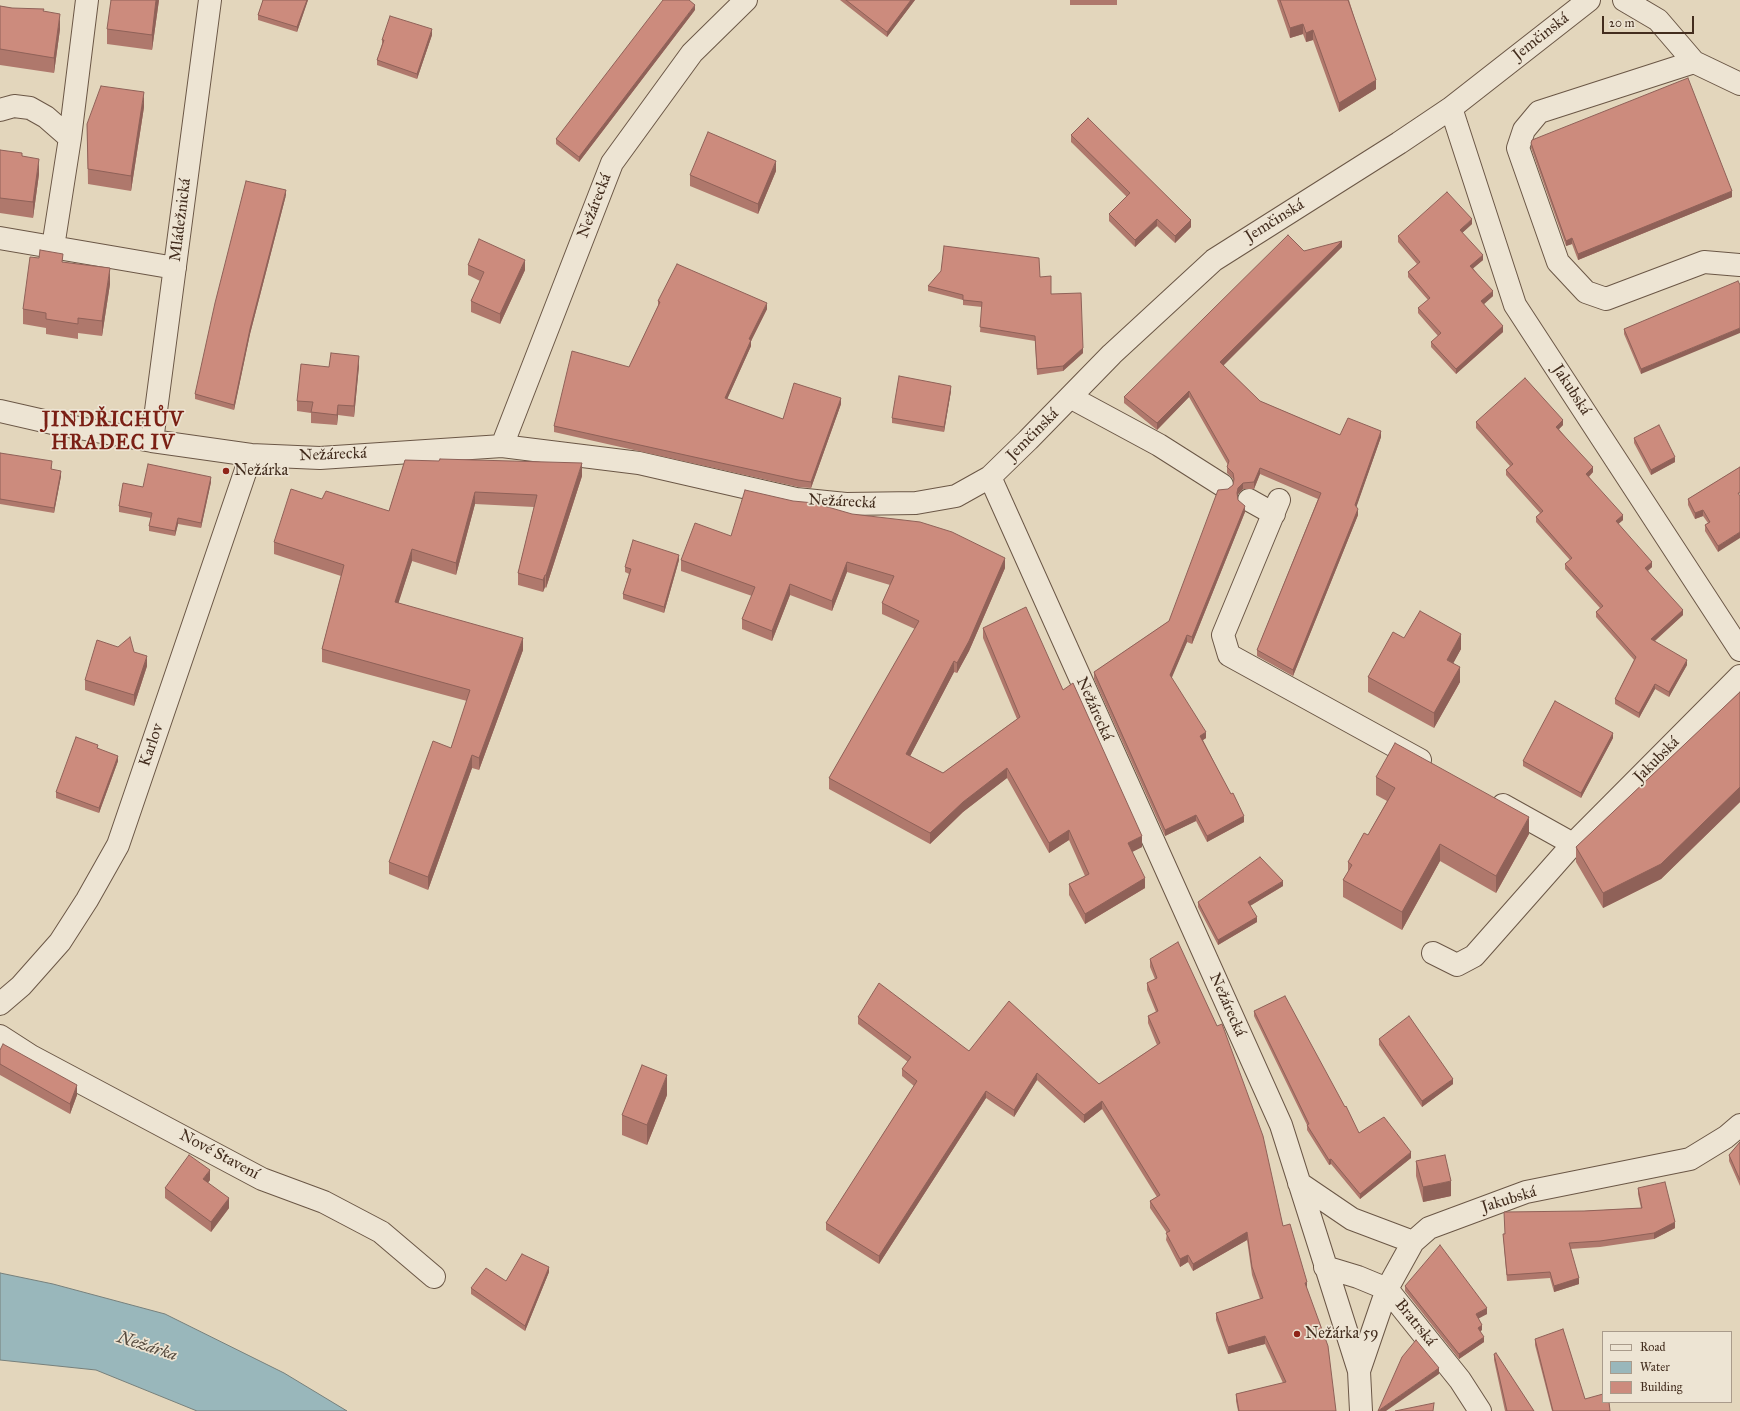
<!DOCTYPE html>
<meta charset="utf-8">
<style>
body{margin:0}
#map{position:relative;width:1740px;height:1411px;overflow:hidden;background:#e3d6bc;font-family:"IM FELL Great Primer",serif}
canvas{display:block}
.legend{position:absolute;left:1602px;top:1331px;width:130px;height:72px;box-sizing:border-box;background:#ede4d3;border:1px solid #a99b8b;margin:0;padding:5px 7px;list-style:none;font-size:12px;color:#432d1e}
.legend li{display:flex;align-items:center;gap:8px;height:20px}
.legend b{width:20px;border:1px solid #a99b8b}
.scale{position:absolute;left:1602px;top:16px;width:92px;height:18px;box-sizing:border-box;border:2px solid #432d1e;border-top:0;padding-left:5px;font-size:12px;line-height:14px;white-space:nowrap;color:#432d1e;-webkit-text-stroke:3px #ede4d3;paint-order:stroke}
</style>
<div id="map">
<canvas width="1740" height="1411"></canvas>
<ul class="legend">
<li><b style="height:5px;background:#ede4d3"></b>Road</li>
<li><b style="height:11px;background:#99b7bb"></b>Water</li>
<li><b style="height:11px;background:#cc8b7d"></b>Building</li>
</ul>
<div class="scale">20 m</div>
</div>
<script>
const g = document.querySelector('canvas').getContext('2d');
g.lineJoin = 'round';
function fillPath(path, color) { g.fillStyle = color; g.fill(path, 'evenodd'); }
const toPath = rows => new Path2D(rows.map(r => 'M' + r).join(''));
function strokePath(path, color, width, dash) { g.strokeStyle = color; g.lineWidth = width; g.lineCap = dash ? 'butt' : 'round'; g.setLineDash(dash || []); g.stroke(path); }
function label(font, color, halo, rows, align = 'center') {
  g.font = font + ' "IM FELL Great Primer",serif'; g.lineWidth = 3.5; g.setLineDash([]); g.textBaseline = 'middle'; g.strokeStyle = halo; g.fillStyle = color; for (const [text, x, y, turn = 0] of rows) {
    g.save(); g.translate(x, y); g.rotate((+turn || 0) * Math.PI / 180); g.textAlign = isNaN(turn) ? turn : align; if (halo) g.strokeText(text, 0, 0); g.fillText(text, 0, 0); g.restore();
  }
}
const water = toPath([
 [0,1273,53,1284,165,1314,284,1373,347,1411,197,1411,96,1370,0,1360,0,1273]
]);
fillPath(water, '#99b7bb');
strokePath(water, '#77807c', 1);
const minor = toPath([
 [1624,0,1658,20,1694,62,1740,84],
 [1694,62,1539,112,1524,130,1518,148,1558,262,1586,292,1606,299,1704,262,1740,265],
 [1451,108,1515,305,1740,650],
 [0,110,14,106,30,108,46,117,70,138],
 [0,238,175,268],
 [53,247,70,138,87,0],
 [1070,397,1159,445,1222,485],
 [0,411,57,424,152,441,251,455,320,458,502,446,639,463,796,499,846,504,916,503,956,496,990,477,1028,440,1112,354,1214,260,1399,143,1451,108,1589,0],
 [152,441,210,0],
 [502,446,612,163,692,53,746,0],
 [990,477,1281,1125,1359,1371,1361,1411],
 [1249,500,1274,514],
 [1279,500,1223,635,1229,655,1420,760],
 [1503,805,1573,844],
 [1433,953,1457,965,1474,956,1573,844,1740,676],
 [0,1004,21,986,60,942,87,900,118,845,251,455],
 [0,1036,31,1056,262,1179,324,1202,381,1232,434,1277],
 [1299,1183,1352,1219,1413,1242],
 [1325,1267,1358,1277,1387,1289,1460,1380,1480,1411],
 [1359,1371,1387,1289,1413,1242,1429,1228,1526,1192,1690,1159,1726,1137,1740,1125]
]);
strokePath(minor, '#6b5746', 24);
strokePath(minor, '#ede4d3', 22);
fillPath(toPath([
 [159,0,152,50,107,44,107,29],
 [263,0,308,0,297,32,258,20,258,15],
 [840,0,915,0,887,37],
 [1070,0,1117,0,1117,5,1070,5],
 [1277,0,1349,0,1376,89,1339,112,1313,40,1306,42,1303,34,1290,38],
 [0,6,12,8,60,29,54,73,0,65],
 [695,10,579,162,556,144,556,139],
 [432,35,417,79,377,65,377,60,382,44,382,40],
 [144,107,131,191,88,184,87,124],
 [1071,135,1191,227,1175,243,1157,226,1135,247,1109,221,1109,214,1127,197,1071,142],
 [1531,143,1732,197,1578,260,1572,244,1566,246,1531,148],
 [0,150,22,156,39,174,33,218,0,213],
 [776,171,758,214,690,186,690,175],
 [286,195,250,334,234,410,195,399,195,394],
 [1472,224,1462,233,1483,260,1473,268,1493,296,1483,304,1503,332,1456,374,1431,347,1431,342,1438,336,1418,313,1418,308,1428,300,1408,277,1408,272,1417,264,1398,242,1398,236],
 [1342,247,1223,365,1260,401,1340,435,1381,437,1356,507,1358,515,1293,676,1257,656,1257,650,1318,499,1260,474,1254,489,1243,489,1238,494,1237,497,1238,500,1245,512,1192,644,1187,642,1171,678,1206,738,1203,740,1244,822,1207,842,1196,821,1165,836,1094,679,1094,672,1169,621,1228,489,1233,485,1234,482,1233,479,1227,473,1227,467,1228,465,1189,397,1157,430,1124,403,1124,397,1304,251],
 [63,262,110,284,102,336,78,333,78,339,46,334,46,328,23,324,23,309],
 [468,265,525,270,500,324,471,312,471,301,480,281,468,275],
 [1040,277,1051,294,1083,353,1063,371,1037,375,1035,341,980,332,982,307,963,305,963,300,928,291,928,286],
 [1740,285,1641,374,1624,334,1624,329],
 [658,301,767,309,751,341,751,346,727,399,783,419,841,404,811,488,798,487,554,432,554,426,629,367,658,306],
 [359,366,354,417,338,415,337,425,311,423,311,413,297,411,297,401,329,367],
 [951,391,944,432,892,423,892,418],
 [1476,422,1563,425,1559,429,1593,472,1589,477,1623,520,1618,524,1652,567,1648,571,1683,615,1655,641,1687,665,1669,697,1655,689,1639,718,1615,704,1615,699,1634,660,1596,617,1596,612,1600,608,1565,569,1565,564,1570,560,1536,522,1536,517,1540,513,1506,475,1506,470,1510,466,1476,428],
 [1634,438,1675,462,1651,475,1634,443],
 [0,453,52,467,51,469,61,476,54,513,0,504],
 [405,460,582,476,546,588,545,587,543,592,518,585,518,573,534,507,475,504,456,575,412,561,398,603,523,650,479,770,472,768,428,890,389,874,389,862,451,748,467,701,322,662,322,649,341,576,274,554,274,542,322,499,389,511],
 [1740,467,1718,552,1705,531,1705,525,1708,523,1703,516,1695,519,1688,505,1688,499],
 [211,482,201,528,178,524,175,536,149,531,149,526,151,518,119,512,119,506,143,487],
 [731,536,1005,568,969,651,957,673,954,672,910,756,943,773,1017,719,983,638,983,628,1063,690,1142,847,1132,852,1145,888,1085,924,1069,895,1069,884,1085,876,1069,840,1049,853,1007,778,963,812,930,844,829,789,829,778,915,629,882,614,882,603,890,585,847,572,832,611,790,595,772,641,742,629,742,619,752,596,681,571,681,560],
 [679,560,664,613,623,599,623,594,629,574,625,572,625,567],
 [1404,638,1461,649,1453,663,1460,682,1434,728,1368,692,1368,677],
 [134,652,147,666,134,706,85,690,85,680],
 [1740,692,1740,802,1661,879,1603,908,1576,862,1576,847],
 [1613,738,1581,798,1523,766,1523,761],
 [98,748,118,761,99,813,56,798,56,792],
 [1376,777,1529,834,1496,893,1440,861,1402,930,1343,897,1343,880,1348,872,1348,862,1368,835,1387,801,1376,795],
 [1283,886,1250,906,1257,922,1218,945,1198,907,1198,902],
 [1150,959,1283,1226,1307,1289,1336,1411,1238,1411,1236,1401,1236,1394,1283,1383,1265,1344,1228,1354,1216,1320,1216,1313,1260,1299,1252,1275,1247,1240,1193,1271,1188,1262,1180,1267,1166,1240,1167,1233,1150,1208,1150,1201,1157,1197,1102,1109,1084,1123,1037,1080,1014,1117,986,1098,879,1264,826,1230,826,1223,914,1086,902,1076,902,1069,908,1062,858,1024,858,1017,969,1051,1099,1084,1157,1045,1148,1023,1148,1016,1156,1012,1147,990,1147,983,1155,979,1150,967],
 [1254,1011,1359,1133,1411,1158,1360,1199,1331,1164,1329,1165,1307,1130,1307,1125,1254,1016],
 [1379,1039,1453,1084,1422,1107,1379,1045],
 [0,1050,77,1095,70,1114,0,1075],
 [667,1095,647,1145,622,1135,622,1115],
 [1740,1142,1740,1186,1729,1161,1729,1155],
 [1416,1161,1451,1196,1423,1202,1416,1176],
 [210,1180,208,1183,229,1208,211,1232,165,1198,165,1188],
 [1638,1188,1675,1228,1654,1239,1600,1247,1570,1249,1579,1284,1554,1292,1550,1278,1507,1281,1503,1234,1584,1211,1641,1208,1638,1194],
 [549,1272,525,1331,471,1294,471,1288],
 [1405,1286,1487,1314,1478,1318,1482,1330,1480,1331,1484,1342,1459,1359,1405,1291],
 [1535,1339,1585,1399,1610,1411,1552,1411,1535,1345],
 [1494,1354,1534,1411,1505,1411,1494,1360]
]), '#af786c');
fillPath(toPath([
 [156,0,159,0,152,50,152,35],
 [307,0,308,0,297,32,297,27],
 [911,0,915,0,887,37,887,32],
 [695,5,695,10,579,162,579,157],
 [60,14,60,29,54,73,54,58],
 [1303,24,1303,34,1290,38,1290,28],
 [432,29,432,35,417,79,417,74],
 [1313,30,1313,40,1306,42,1306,33],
 [1376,80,1376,89,1339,112,1339,103],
 [144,92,144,107,131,191,131,176],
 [39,159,39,174,33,218,33,202],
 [776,161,776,171,758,214,758,204],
 [286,190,286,195,250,334,234,410,234,405,250,329],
 [1732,191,1732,197,1578,260,1578,254],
 [1157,219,1157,226,1135,247,1135,240],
 [1472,219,1472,224,1460,235,1460,230],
 [1191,220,1191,227,1175,243,1175,236],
 [1572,238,1572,244,1566,246,1566,241],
 [1342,241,1342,247,1220,369,1220,362],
 [1483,255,1483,260,1470,271,1470,266],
 [525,260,525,270,500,324,500,314],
 [110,268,110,284,102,336,102,321],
 [1493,291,1493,296,1481,307,1481,301],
 [767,303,767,309,751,341,751,346,725,404,725,398,749,339],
 [1503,326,1503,332,1456,374,1456,369],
 [1740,328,1740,333,1641,374,1641,369],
 [1083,348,1083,353,1063,371,1063,366],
 [359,356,359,366,354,417,354,406],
 [951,386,951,391,944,432,944,427],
 [1189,391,1189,397,1157,430,1157,423],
 [841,398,841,404,811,488,811,482],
 [338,405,338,415,337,425,337,415],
 [1563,420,1563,425,1556,432,1556,427],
 [1381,431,1381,437,1355,511,1355,505],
 [1675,457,1675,462,1651,475,1651,470],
 [582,463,582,476,546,588,546,575],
 [1593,467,1593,472,1586,479,1586,474],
 [1260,468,1260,474,1254,489,1254,482],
 [61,471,61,476,54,513,54,508],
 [211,477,211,482,201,528,201,523],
 [1243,483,1243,489,1238,494,1237,500,1237,493,1238,488],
 [475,492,475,504,456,575,456,563],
 [1245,506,1245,512,1192,644,1192,637],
 [1358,509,1358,515,1293,676,1293,670],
 [1703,510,1703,516,1695,519,1695,513],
 [1623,515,1623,520,1616,526,1616,521],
 [178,518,178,524,175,536,175,531],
 [1740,532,1740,538,1718,552,1718,546],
 [412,549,412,561,395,614,395,602],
 [679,555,679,560,664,613,664,607],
 [1005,558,1005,568,969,651,957,673,957,663],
 [847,562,847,572,832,611,832,601],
 [1652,562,1652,567,1645,573,1645,568],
 [545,575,545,587,543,592,543,580],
 [790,584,790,595,772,641,772,631],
 [1683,610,1683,615,1651,644,1651,639],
 [1461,634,1461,649,1447,675,1447,660],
 [1187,635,1187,642,1170,682,1170,675],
 [523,638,523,650,479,770,479,758],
 [147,656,147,666,134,706,134,695],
 [1687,660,1687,665,1669,697,1669,692],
 [954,661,954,672,906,764,906,754],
 [1460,667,1460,682,1434,728,1434,713],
 [1655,684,1655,689,1639,718,1639,713],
 [1206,732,1206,738,1200,742,1200,736],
 [1613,733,1613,738,1581,798,1581,793],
 [472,755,472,768,428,890,428,877],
 [118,756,118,761,99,813,99,808],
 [1007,768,1007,778,963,812,930,844,930,833,963,802],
 [1740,787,1740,802,1661,879,1603,908,1603,893],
 [1196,815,1196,821,1165,836,1165,830],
 [1244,816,1244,822,1207,842,1207,836],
 [1529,817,1529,834,1496,893,1496,876],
 [1069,830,1069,840,1049,853,1049,843],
 [1142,836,1142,847,1128,854,1128,843],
 [1440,844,1440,861,1402,930,1402,912],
 [1145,878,1145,888,1085,924,1085,914],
 [1283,881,1283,886,1248,907,1248,902],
 [1257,917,1257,922,1218,945,1218,940],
 [1037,1073,1037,1080,1014,1117,1014,1110],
 [667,1075,667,1095,647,1145,647,1125],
 [1453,1079,1453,1084,1422,1107,1422,1101],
 [77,1085,77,1095,70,1114,70,1104],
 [986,1091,986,1098,879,1264,879,1256],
 [1102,1101,1102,1109,1084,1123,1084,1115],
 [1411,1152,1411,1158,1360,1199,1360,1194],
 [1331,1159,1331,1164,1329,1165,1329,1160],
 [210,1170,210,1180,203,1189,203,1179],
 [1451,1181,1451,1196,1423,1202,1423,1187],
 [229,1198,229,1208,211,1232,211,1222],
 [1675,1222,1675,1228,1654,1239,1654,1233],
 [1247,1232,1247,1240,1193,1271,1193,1264],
 [1188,1255,1188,1262,1180,1267,1180,1259],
 [549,1267,549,1272,525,1331,525,1326],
 [1579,1278,1579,1284,1554,1292,1554,1286],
 [1307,1282,1307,1289,1305,1283],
 [1487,1308,1487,1314,1476,1320,1476,1314],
 [1482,1325,1482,1330,1478,1333,1478,1328],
 [1265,1336,1265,1344,1228,1354,1228,1347],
 [1484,1337,1484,1342,1459,1359,1459,1354],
 [1439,1368,1439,1374,1386,1411,1378,1411]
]), '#8f6158');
const building = toPath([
 [111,0,156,0,152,35,107,29,111,0],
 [263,0,307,0,297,27,258,15,263,0],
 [663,0,689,0,695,5,579,157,556,139,663,0],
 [846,0,911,0,887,32,846,0],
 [1280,0,1348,0,1376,80,1339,103,1313,30,1306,33,1303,24,1290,28,1280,0],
 [0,6,12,8,44,9,43,11,60,14,54,58,0,49,0,6],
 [390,16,432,29,417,74,377,60,384,40,382,40,390,16],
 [1688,78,1732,191,1578,254,1572,238,1566,241,1531,143,1532,140,1688,78],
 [101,86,144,92,131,176,88,169,87,124,101,86],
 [1088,118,1191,220,1175,236,1157,219,1135,240,1109,214,1130,193,1071,135,1088,118],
 [708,132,776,161,758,204,690,175,708,132],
 [0,150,22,153,22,156,39,159,33,202,0,198,0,150],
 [246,181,286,190,250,329,234,405,195,394,215,303,246,181],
 [1447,192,1472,219,1460,230,1483,255,1470,266,1493,291,1481,301,1503,326,1456,369,1431,342,1441,333,1418,308,1430,298,1408,272,1420,262,1398,236,1447,192],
 [1288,235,1304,251,1342,241,1220,362,1260,401,1340,435,1348,418,1381,431,1355,505,1358,509,1293,670,1257,650,1321,493,1260,468,1254,482,1243,483,1238,488,1237,493,1238,500,1245,506,1192,637,1187,635,1170,675,1206,732,1200,736,1231,794,1233,793,1244,816,1207,836,1196,815,1165,830,1094,672,1169,621,1218,490,1228,489,1233,485,1234,479,1233,473,1227,467,1229,461,1189,391,1157,423,1124,397,1288,235],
 [479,239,525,260,500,314,471,301,484,272,468,265,479,239],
 [944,246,1039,258,1040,277,1051,276,1051,294,1081,293,1083,348,1063,366,1037,369,1035,336,980,327,982,302,963,300,963,295,928,286,941,271,944,246],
 [40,250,63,254,62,262,110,268,102,321,78,318,78,324,46,319,46,313,23,309,30,257,39,258,40,250],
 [677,264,767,303,749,339,751,340,725,398,783,419,794,383,841,398,811,482,798,480,554,426,572,351,629,367,660,302,658,301,677,264],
 [1738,281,1740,285,1740,328,1641,369,1624,329,1738,281],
 [331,353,359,356,354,406,338,405,337,415,311,412,313,402,297,401,301,364,329,367,331,353],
 [899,376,951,386,944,427,892,418,899,376],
 [1525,378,1563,420,1556,427,1593,467,1586,474,1623,515,1616,521,1652,562,1645,568,1683,610,1651,639,1687,660,1669,692,1655,684,1639,713,1615,699,1636,657,1596,612,1603,606,1565,564,1572,558,1536,517,1543,511,1506,470,1513,464,1476,422,1525,378],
 [1659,425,1675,457,1651,470,1634,438,1659,425],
 [0,453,52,461,51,469,61,471,54,508,0,499,0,453],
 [440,459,582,463,546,575,545,575,543,580,518,573,537,495,475,492,456,563,412,549,395,602,523,638,479,758,472,755,428,877,389,862,433,741,451,748,470,690,322,649,344,565,274,542,291,489,322,499,326,491,389,511,405,460,439,461,440,459],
 [148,464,211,477,201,523,178,518,175,531,149,526,152,513,119,506,123,483,143,487,148,464],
 [1740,467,1740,493,1738,493,1740,496,1740,532,1718,546,1705,525,1710,522,1703,510,1695,513,1688,499,1740,467],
 [745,490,793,501,814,503,852,514,920,522,952,532,1005,558,969,641,957,663,954,661,906,754,943,773,1020,717,983,628,1026,607,1063,690,1073,683,1142,836,1128,843,1145,878,1085,914,1069,884,1089,874,1069,830,1049,843,1007,768,963,802,930,833,829,778,919,621,882,603,894,576,847,562,832,601,790,584,772,631,742,619,755,587,681,560,695,523,731,536,745,490],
 [633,540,679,555,664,607,623,594,631,569,625,567,633,540],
 [1420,611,1461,634,1447,660,1460,667,1434,713,1368,677,1393,632,1404,638,1420,611],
 [130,637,134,652,147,656,134,695,85,680,97,640,118,647,130,637],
 [1740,692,1740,787,1661,864,1603,893,1576,847,1740,692],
 [1555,701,1613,733,1581,793,1523,761,1555,701],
 [76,737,98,745,97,748,118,756,99,808,56,792,76,737],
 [1395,743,1529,817,1496,876,1440,844,1402,912,1343,880,1352,865,1348,862,1364,833,1368,835,1395,788,1376,777,1395,743],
 [1260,857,1283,881,1248,902,1257,917,1218,940,1198,902,1260,857],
 [1178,942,1217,1026,1222,1024,1263,1136,1283,1226,1290,1224,1307,1282,1305,1283,1328,1346,1336,1411,1239,1411,1236,1394,1286,1382,1265,1336,1228,1347,1216,1313,1263,1298,1252,1267,1247,1232,1193,1264,1188,1255,1180,1259,1166,1233,1170,1231,1150,1201,1160,1195,1102,1101,1084,1115,1037,1073,1014,1110,986,1091,879,1256,826,1223,917,1081,902,1069,911,1057,858,1017,879,983,969,1051,1009,1001,1099,1084,1160,1043,1148,1016,1158,1011,1147,983,1157,978,1150,959,1178,942],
 [1285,996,1345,1107,1346,1106,1359,1133,1384,1117,1411,1152,1360,1194,1331,1159,1329,1160,1307,1125,1309,1124,1254,1011,1285,996],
 [1409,1016,1453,1079,1422,1101,1379,1039,1409,1016],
 [3,1044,77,1085,70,1104,0,1064,0,1050,3,1044],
 [642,1065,667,1075,647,1125,622,1115,642,1065],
 [1740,1142,1740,1180,1729,1155,1740,1142],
 [189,1155,210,1170,203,1179,229,1198,211,1222,165,1188,189,1155],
 [1445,1155,1451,1181,1423,1187,1416,1161,1445,1155],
 [1665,1182,1675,1222,1654,1233,1600,1241,1569,1243,1579,1278,1554,1286,1550,1272,1507,1275,1503,1234,1505,1234,1504,1212,1584,1211,1642,1208,1638,1188,1665,1182],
 [1440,1245,1487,1308,1476,1314,1482,1325,1478,1328,1484,1337,1459,1354,1405,1286,1440,1245],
 [522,1254,549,1267,525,1326,471,1288,486,1268,506,1281,522,1254],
 [1563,1329,1585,1399,1603,1394,1603,1402,1609,1402,1610,1411,1553,1411,1535,1339,1563,1329],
 [1416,1340,1439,1368,1378,1411,1402,1357,1416,1340],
 [1496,1353,1534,1411,1507,1411,1494,1354,1496,1353],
 [1434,1403,1433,1411,1395,1411,1434,1403]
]);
fillPath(building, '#cc8b7d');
strokePath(building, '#8f6158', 1);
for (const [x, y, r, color] of [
 [226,471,4,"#8f2418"],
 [1297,1334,4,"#8f2418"]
]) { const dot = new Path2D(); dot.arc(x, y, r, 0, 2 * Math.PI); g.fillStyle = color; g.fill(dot); strokePath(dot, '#ede4d3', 1.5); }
label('16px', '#432d1e', '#ede4d3', [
 ["Jemčinská",1541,37,-38],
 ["Nežárecká",595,206,-69],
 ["Mládežnická",181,220,-83],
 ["Jemčinská",1275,221,-32],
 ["Jakubská",1571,390,57],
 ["Jemčinská",1033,435,-45],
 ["Nežárecká",333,455,-2],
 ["Nežárecká",842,502,3],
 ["Nežárecká",1094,709,66],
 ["Karlov",152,745,-71],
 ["Jakubská",1657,760,-45],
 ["Nežárecká",1227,1005,66],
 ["Nové Stavení",219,1155,28],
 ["Jakubská",1509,1200,-17],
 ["Bratrská",1415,1323,51]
]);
label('16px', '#432d1e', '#ede4d3', [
 ["Nežárka",234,471],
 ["Nežárka 59",1305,1334]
], 'left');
label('italic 17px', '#54493d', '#ede4d3', [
 ["Nežárka",147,1347,18]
]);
g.letterSpacing = '1px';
label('bold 20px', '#7a1f14', '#ede4d3', [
 ["JINDŘICHŮV",113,421],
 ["HRADEC IV",113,444]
]);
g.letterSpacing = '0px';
</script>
